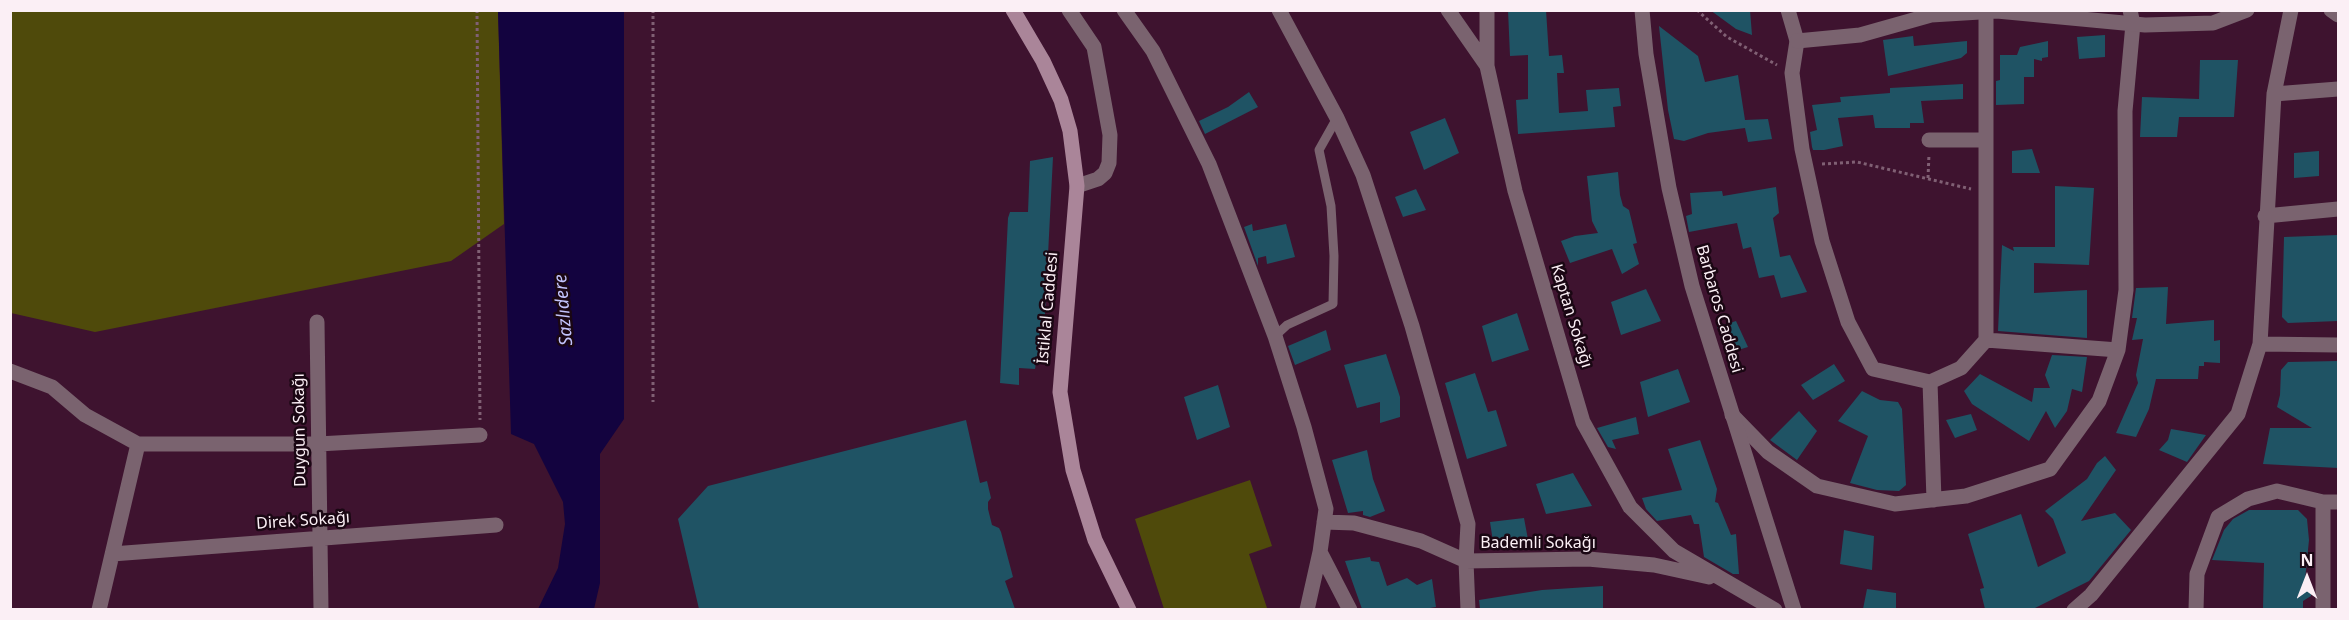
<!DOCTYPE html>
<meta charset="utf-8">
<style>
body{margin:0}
#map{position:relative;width:2349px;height:620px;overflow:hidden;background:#3e132f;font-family:"Noto Sans",sans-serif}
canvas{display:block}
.frame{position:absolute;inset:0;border:12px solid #fbeff5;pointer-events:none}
.north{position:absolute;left:2277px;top:548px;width:60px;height:60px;-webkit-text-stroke:4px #1a0713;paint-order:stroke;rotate:0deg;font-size:16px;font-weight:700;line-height:24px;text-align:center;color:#fbeff5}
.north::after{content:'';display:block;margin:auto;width:21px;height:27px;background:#fbeff5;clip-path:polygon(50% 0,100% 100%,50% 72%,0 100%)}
</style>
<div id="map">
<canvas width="2349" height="620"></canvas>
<div class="frame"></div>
<div class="north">N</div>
</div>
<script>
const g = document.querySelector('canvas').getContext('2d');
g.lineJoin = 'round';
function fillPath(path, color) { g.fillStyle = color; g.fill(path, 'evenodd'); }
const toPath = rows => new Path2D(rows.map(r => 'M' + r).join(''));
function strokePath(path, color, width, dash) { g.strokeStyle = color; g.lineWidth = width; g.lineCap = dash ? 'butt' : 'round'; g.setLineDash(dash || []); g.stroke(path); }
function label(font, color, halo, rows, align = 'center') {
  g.font = font + ' "Noto Sans",sans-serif'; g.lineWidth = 5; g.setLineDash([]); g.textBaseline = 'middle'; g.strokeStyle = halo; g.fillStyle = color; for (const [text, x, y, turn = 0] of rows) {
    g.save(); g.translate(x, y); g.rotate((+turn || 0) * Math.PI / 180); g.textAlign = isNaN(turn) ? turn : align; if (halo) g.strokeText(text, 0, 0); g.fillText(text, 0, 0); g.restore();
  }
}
fillPath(toPath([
 [11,11,498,11,504,224,451,261,95,332,11,313],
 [1250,480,1272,546,1249,554,1267,608,1164,609,1135,519]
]), '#4f4a0b');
fillPath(toPath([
 [498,11,624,11,624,419,600,454,600,583,594,609,538,609,558,568,565,524,563,502,534,444,511,434]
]), '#13033f');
fillPath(toPath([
 [1508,10,1546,10,1549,56,1562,55,1564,73,1557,73,1559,113,1588,111,1586,90,1619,88,1621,106,1613,107,1615,127,1518,134,1516,100,1528,99,1528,55,1510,56],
 [1710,10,1750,10,1752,35,1736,29],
 [1659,26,1698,56,1705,82,1738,75,1745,120,1768,119,1772,139,1748,142,1745,128,1708,133,1684,141,1674,139,1668,110],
 [2105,35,2105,57,2079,59,2077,37],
 [1913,36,1914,46,1967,41,1967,53,1961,58,1888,76,1883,40],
 [2048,41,2048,57,2042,58,2042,61,2034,59,2034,77,2024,77,2024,104,1996,105,1996,81,2000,80,2000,55,2017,55,2020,47],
 [2200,60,2238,60,2234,117,2179,117,2177,137,2140,137,2142,97,2199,99],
 [1963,84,1963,99,1921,101,1924,123,1910,123,1910,128,1875,128,1873,115,1838,118,1843,146,1824,150,1813,150,1812,147,1810,132,1817,130,1812,105,1841,102,1840,97,1890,93,1890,88],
 [1249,92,1258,107,1205,134,1199,121,1228,107],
 [1445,118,1459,153,1424,170,1410,132],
 [2032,149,2040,173,2012,173,2012,151],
 [2319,151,2319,176,2294,178,2294,153],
 [1053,157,1045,314,1035,369,1019,368,1019,385,1000,383,1008,218,1010,212,1028,212,1030,161],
 [1618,172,1620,195,1623,206,1629,210,1637,243,1633,244,1639,264,1622,274,1612,249,1570,263,1561,241,1575,236,1598,233,1592,221,1587,176],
 [2055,186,2094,188,2089,265,2034,263,2034,293,2087,290,2087,338,1998,331,2002,245,2014,251,2013,247,2055,247],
 [1776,187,1779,213,1773,218,1780,257,1790,255,1807,292,1781,298,1774,275,1759,278,1751,247,1743,249,1737,223,1689,232,1686,216,1692,214,1690,193,1722,191,1723,196],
 [1416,189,1426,210,1403,217,1395,197],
 [1252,224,1253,231,1286,224,1295,257,1267,264,1266,256,1258,258,1258,266,1244,227],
 [2338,235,2338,321,2288,323,2282,317,2284,237],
 [2168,287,2166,324,2214,320,2214,341,2220,340,2220,363,2204,362,2204,366,2199,366,2198,379,2156,379,2149,409,2136,437,2116,433,2138,383,2136,375,2143,339,2132,340,2137,318,2132,318,2136,288],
 [1646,289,1661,321,1621,335,1611,302],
 [1517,313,1529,350,1492,362,1482,326],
 [1736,321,1748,347,1728,353,1717,327],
 [1326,330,1331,350,1295,365,1288,346],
 [1386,354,1400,397,1400,417,1380,423,1380,402,1357,408,1344,365],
 [2052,355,2087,357,2082,392,2072,389,2067,411,2055,428,2046,411,2029,441,1972,404,1964,391,1980,374,2032,402,2034,388,2050,388,2045,375],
 [2338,361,2338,468,2263,464,2270,428,2312,428,2277,407,2280,395,2281,370,2288,362],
 [1834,364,1845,381,1813,400,1801,385],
 [1678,369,1690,402,1648,417,1640,382],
 [1475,373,1488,412,1496,410,1507,446,1467,459,1445,383],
 [1218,385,1230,427,1197,440,1184,397],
 [1862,391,1880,400,1898,402,1902,409,1906,485,1899,491,1877,490,1850,483,1868,436,1838,421],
 [1799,411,1817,431,1797,460,1770,440],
 [1971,414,1977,430,1955,438,1946,420],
 [1636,417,1639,434,1612,440,1616,449,1608,447,1597,428],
 [966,420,980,483,987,481,991,498,988,502,988,509,992,525,999,528,1001,532,1013,577,1005,581,1015,609,699,609,678,519,708,486],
 [2171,429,2206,435,2187,462,2159,450,2168,440],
 [1700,440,1717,489,1715,502,1718,503,1731,535,1736,534,1739,574,1733,574,1704,557,1699,524,1694,524,1691,515,1657,521,1646,509,1642,498,1682,490,1668,449],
 [1367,450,1373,479,1385,511,1370,517,1363,515,1363,511,1348,513,1332,460],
 [2105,456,2116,470,2081,521,2115,513,2131,530,2089,581,2033,609,1985,609,1980,589,1984,588,1968,534,2021,514,2038,567,2066,553,2053,519,2045,511,2087,479,2097,463],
 [1573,473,1592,506,1546,514,1536,484],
 [2249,510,2298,510,2307,519,2309,540,2305,580,2311,583,2311,596,2303,601,2303,609,2263,609,2264,563,2212,560,2224,530,2233,519],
 [1524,518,1529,545,1494,548,1490,522],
 [1844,530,1874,536,1872,570,1840,564],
 [1370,557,1371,561,1379,562,1387,586,1407,578,1417,585,1432,579,1436,607,1424,609,1362,609,1345,561],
 [1603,586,1603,609,1480,609,1479,600,1542,590],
 [1867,589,1896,593,1896,609,1863,609]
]), '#1f5364');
strokePath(toPath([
 [477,10,480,420],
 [653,10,653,402],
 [1697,10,1727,37,1777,65],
 [1822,164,1857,162,1971,189],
 [1928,178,1929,154]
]), '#806074', 3, [3, 3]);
strokePath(toPath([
 [1275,336,1287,325,1333,304,1334,256,1331,206,1319,150,1337,118]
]), '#7a636f', 9);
strokePath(toPath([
 [1069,10,1094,47,1110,135,1109,163,1105,173,1098,179,1077,186],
 [1124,10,1153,51,1209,164,1275,336,1304,427,1326,509,1320,552,1307,610],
 [1279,10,1337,118,1363,175,1412,326,1468,524,1466,561,1468,610],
 [1448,10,1487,66],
 [1487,10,1487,66,1515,191,1583,422,1630,507,1674,551,1775,610],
 [1788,10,1797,41,1792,73,1802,149,1822,241,1848,322,1873,369,1930,382,1961,368,1986,340,1986,10],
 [2331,10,2338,15],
 [2274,94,2338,89],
 [1929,140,1985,140],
 [2265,216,2338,209],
 [317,322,321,610],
 [1986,340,2118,350],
 [2260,344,2338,345],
 [10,371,52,387,85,415,138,444,318,444,480,435],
 [1930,382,1934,500],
 [1732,415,1768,452,1817,486,1895,504,1966,496,2050,469,2099,401,2118,350,2126,290,2125,111,2133,24,2130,10],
 [1324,522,1354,523,1421,541,1466,561,1588,559,1654,565,1709,577],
 [1320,552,1350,610],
 [112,554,496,525],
 [99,610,138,444],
 [2074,610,2091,595,2238,414,2260,344,2274,94,2291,10],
 [2196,610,2197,574,2218,517,2248,499,2277,491,2323,502,2338,502],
 [2323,610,2323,502]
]), '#7a636f', 15);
strokePath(toPath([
 [1642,10,1646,54,1669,188,1692,286,1794,610],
 [1797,41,1860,35,1931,15,1997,11,2145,25,2213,23,2247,10]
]), '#7a636f', 15);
strokePath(toPath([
 [1013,10,1043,61,1061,100,1070,131,1077,186,1060,392,1073,470,1095,540,1129,610]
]), '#aa8599', 15);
label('16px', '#fbeff5', '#1a0713', [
 ["İstiklal Caddesi",1048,308,-85],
 ["Barbaros Caddesi",1719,309,74],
 ["Kaptan Sokağı",1571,316,73],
 ["Duygun Sokağı",300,430,-91],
 ["Direk Sokağı",303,521,-4],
 ["Bademli Sokağı",1538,543]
]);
label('italic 18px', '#c2c3fc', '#1a0713', [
 ["Sazlıdere",564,310,-95]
]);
</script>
